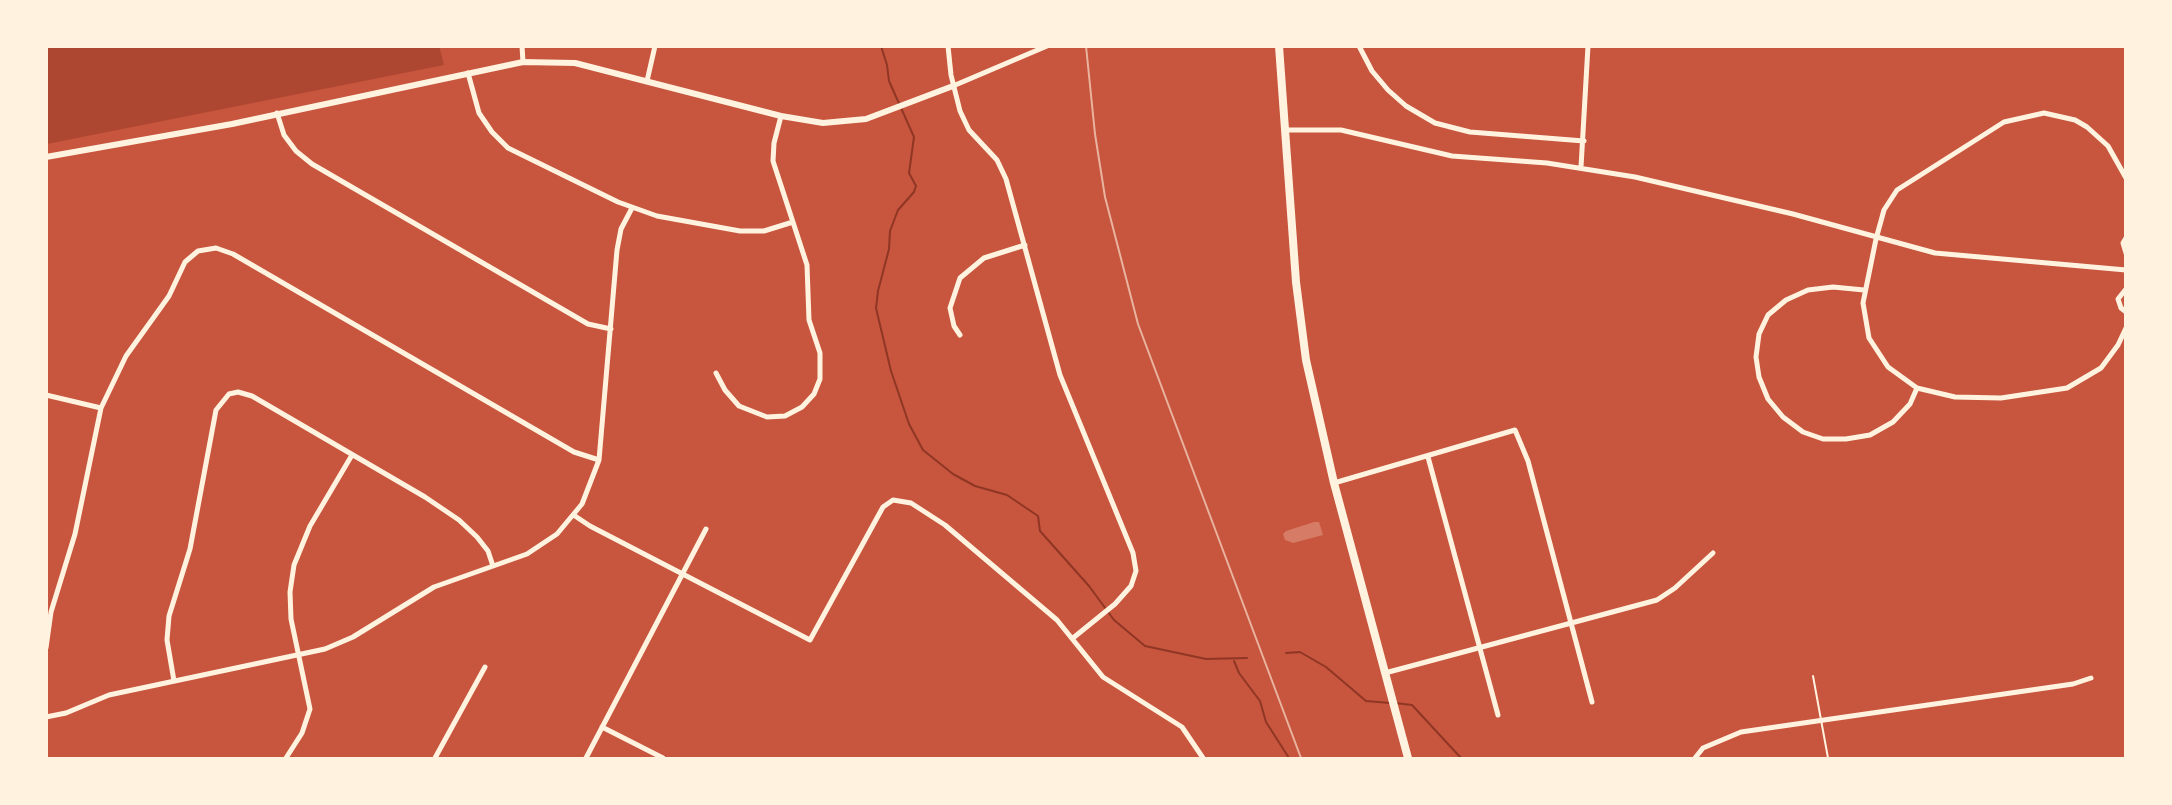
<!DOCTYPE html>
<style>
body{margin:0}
#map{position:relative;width:2172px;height:805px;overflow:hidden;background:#c8553d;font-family:Lora,serif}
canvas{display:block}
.frame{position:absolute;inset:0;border:48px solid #fff3e0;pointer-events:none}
</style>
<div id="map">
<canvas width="2172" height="805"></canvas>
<div class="frame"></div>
</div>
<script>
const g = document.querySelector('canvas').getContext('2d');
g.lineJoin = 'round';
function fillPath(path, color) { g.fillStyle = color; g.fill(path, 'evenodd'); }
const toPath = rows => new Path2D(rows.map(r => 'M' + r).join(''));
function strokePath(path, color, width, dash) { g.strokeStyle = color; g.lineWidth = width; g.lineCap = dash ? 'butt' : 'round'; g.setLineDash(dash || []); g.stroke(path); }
fillPath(toPath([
 [439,46,444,65,47,144,47,47]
]), '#ae4732');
strokePath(toPath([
 [881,46,887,65,889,81,914,137,909,173,916,186,914,192,898,210,890,231,889,249,878,291,876,308,891,371,909,424,923,450,953,474,975,486,1007,495,1038,516,1040,531,1089,586,1114,620,1145,646,1206,659,1247,658],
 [1286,653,1300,652,1326,667,1366,701,1390,703],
 [1234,661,1239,673,1260,701,1266,722,1289,758],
 [1395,703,1412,705,1461,758]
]), '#8f3625', 2);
fillPath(toPath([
 [1314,522,1319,522,1323,535,1293,543,1285,540,1283,534,1286,531]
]), '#d67c66');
strokePath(toPath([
 [1813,676,1828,758]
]), '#fff3e0', 2);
strokePath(toPath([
 [522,46,523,62],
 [948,46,951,75,960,111,969,130,997,160,1006,179,1060,375,1133,553,1136,571,1131,586,1115,604,1073,638],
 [1359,46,1372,71,1388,90,1406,106,1435,123,1470,132,1584,141],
 [468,73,479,113,492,132,508,148,618,202,657,216,740,231,764,231,793,222],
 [647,81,655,46],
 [953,86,1047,46],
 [277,113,284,135,296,151,312,164,588,324,611,329],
 [1285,130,1341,130,1452,156,1547,163,1635,177,1793,214,1935,253,2126,270],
 [1581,167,1588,46],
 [2126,178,2108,146,2087,127,2075,120,2044,113,2004,122,1897,190,1884,210,1876,239,1863,303,1869,338,1888,367,1917,388,1955,397,2001,398,2067,388,2101,368,2118,345,2126,328],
 [2126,238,2123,243,2126,253],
 [2126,289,2118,299,2121,308,2126,312],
 [1864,290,1833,287,1808,290,1786,300,1768,315,1759,334,1756,357,1759,377,1768,399,1783,417,1803,432,1823,439,1846,439,1870,435,1893,422,1910,404,1917,388],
 [960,335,954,326,950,308,960,278,984,258,1025,245],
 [716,373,725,390,739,406,767,417,785,416,802,407,814,394,820,379,820,353,809,320,807,265,773,161,774,143,781,116],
 [46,395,101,408],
 [1428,457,1498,715],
 [1334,483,1515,430,1528,461,1592,702],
 [575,516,590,526,810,640,883,507,893,500,911,503,945,525,1057,620,1103,677,1182,727,1203,758],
 [46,648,51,612,75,534,101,408,126,356,169,296,185,262,198,251,216,248,233,254,574,452,599,460],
 [1385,673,1657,600,1675,588,1713,553],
 [174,681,167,640,169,616,190,549,216,410,229,394,238,392,252,396,425,497,459,520,477,537,488,551,493,566],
 [46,717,66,713,109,695,325,649,353,637,434,587,527,554,557,534,582,504,599,460,617,250,621,229,632,208],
 [602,727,663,758],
 [286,758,302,733,310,709,291,619,290,592,294,565,310,526,352,455],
 [435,758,485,667],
 [586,758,706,529],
 [1695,758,1703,748,1741,732,2073,684,2091,678]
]), '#fff3e0', 5);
strokePath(toPath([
 [46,157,232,124,523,62,575,63,781,116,823,123,866,119,953,86]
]), '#fff3e0', 6);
strokePath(toPath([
 [1279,46,1296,282,1306,360,1334,483,1408,758]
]), '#fff3e0', 8);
strokePath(toPath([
 [1086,46,1095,134,1105,197,1138,324,1301,758]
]), '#e9b49f', 2);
</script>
